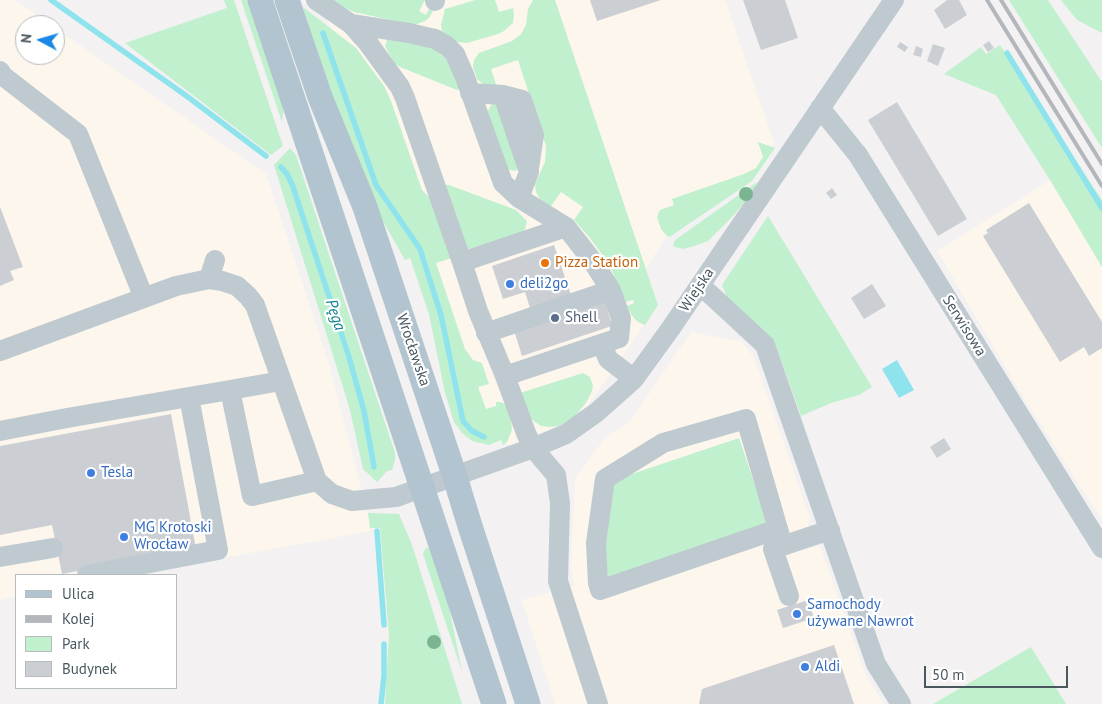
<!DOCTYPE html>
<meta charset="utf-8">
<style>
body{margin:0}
#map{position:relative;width:1102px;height:704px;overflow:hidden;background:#f3f1f1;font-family:"PT Sans",sans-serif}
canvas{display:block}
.legend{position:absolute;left:15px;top:574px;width:162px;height:115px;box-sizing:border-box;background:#fff;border:1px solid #b6bcbf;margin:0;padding:6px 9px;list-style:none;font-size:15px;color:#49575f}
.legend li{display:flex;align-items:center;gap:10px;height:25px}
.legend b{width:25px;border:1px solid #b6bcbf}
.north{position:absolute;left:15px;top:15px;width:50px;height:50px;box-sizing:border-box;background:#fff;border:1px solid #b6bcbf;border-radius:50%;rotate:276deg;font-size:14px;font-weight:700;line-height:20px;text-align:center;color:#49575f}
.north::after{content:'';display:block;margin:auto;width:18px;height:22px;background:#1a89e5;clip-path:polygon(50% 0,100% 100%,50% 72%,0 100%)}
.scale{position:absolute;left:924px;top:666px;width:144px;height:22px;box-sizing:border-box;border:2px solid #49575f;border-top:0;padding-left:6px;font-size:15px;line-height:18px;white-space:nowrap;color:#49575f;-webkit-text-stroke:4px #fff;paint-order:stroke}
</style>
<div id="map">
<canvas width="1102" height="704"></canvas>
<ul class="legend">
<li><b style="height:6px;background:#b1c4cf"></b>Ulica</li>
<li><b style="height:6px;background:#b3b7bb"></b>Kolej</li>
<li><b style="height:14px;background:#c1f0ce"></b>Park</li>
<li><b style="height:14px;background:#cbcfd3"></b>Budynek</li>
</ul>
<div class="north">N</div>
<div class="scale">50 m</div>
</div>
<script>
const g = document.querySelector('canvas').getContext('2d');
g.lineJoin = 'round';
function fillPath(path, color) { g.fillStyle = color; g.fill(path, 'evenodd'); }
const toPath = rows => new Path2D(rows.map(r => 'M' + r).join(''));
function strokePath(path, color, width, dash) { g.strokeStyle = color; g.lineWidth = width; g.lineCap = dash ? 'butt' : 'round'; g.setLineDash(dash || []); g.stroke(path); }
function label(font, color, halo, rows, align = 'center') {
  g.font = font + ' "PT Sans",sans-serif'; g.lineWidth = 4.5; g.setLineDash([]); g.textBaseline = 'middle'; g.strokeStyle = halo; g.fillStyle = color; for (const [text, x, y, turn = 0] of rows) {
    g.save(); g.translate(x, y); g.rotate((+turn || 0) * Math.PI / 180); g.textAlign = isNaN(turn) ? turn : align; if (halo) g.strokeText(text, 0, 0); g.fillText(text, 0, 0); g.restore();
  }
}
fillPath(toPath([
 [0,0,15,0,51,25,25,25,25,55,55,55,55,28,266,174,328,361,368,513,371,531,130,575,16,575,16,596,0,600],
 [323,0,725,0,774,143,756,170,665,238,646,269,658,305,587,407,555,427,509,445,470,427,330,29],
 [1050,180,1102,267,1102,520,1025,400,937,251],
 [691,332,742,342,754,358,810,519,808,525,815,544,821,549,865,674,884,704,555,704,522,600,575,586,571,571,575,479,604,439,631,420]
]), '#fcf6ec');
fillPath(toPath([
 [224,0,234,0,283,146,271,155,125,43,227,8],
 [241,0,249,0,284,104,282,122],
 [328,0,425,0,419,11,426,15,431,5,433,7,433,11,429,18,425,21,414,25,354,12],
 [475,0,495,0,499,12,513,8,514,14,513,23,504,31,498,34,467,43,457,42,442,31,441,25,445,9],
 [533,0,555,0,658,305,645,325,638,322,633,317,627,306,634,303,633,300,626,302,609,264,590,238,574,220,583,207,561,192,551,206,541,201,536,192,535,184,545,162,546,146,518,60,491,69,497,87,487,86,482,83,477,79,473,67,474,60,479,53,512,41,521,34,526,25,528,9],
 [1009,0,1048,0,1102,82,1102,148],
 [1061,0,1102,0,1102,33,1077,20],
 [303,7,356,48,384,86,391,101,422,190,433,201,452,258,436,263,465,349,473,360,482,363,489,384,478,387,486,409,496,406,496,402,501,402,506,405,511,420,512,430,507,442,503,445,501,440,489,445,472,441,462,433,454,422,445,393,429,314,410,258,405,260,381,218,339,118],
 [390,38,421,44,437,51,448,61,460,89,457,90,400,67,394,63,385,46,387,40],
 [1000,45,1102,200,1102,267,1050,180,996,95,944,74,981,47,986,54],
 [492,104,496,104,518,168,516,171,510,170,507,168,487,112],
 [758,142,775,148,752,181,671,236,669,237,666,235,661,229,657,217,660,210,674,205,672,199,744,174,756,168,763,157],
 [290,148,296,155,395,453,395,460,392,470,387,471,377,482,363,469,350,410,274,165],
 [757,182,753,192,732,217,708,241,691,247,683,249,673,246,675,240],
 [445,185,449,185,516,210,526,220,527,222,525,229,523,232,469,249,466,247],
 [768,216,872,387,859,395,831,403,801,416,776,346,727,297,722,285],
 [583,373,590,377,593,386,592,391,586,403,574,417,559,426,551,427,541,426,531,419,520,393],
 [739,438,768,524,608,578,604,566,607,490,614,480],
 [368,513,399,514,412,545,462,704,385,704,389,635,380,528,370,528],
 [426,547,430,549,448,602,462,672,423,554],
 [1031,647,1066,704,933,704]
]), '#c1f0ce');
fillPath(toPath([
 [897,360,914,390,899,398,882,369]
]), '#8ee3ec');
strokePath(toPath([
 [51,0,188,97,266,156],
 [323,33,376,185,420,249,441,315,463,421,472,431,484,437],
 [1007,53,1102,208],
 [281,167,287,174,292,184,349,357,364,411,374,467],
 [377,531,384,625],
 [381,704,384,676,384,644]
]), '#8ee3ec', 5.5);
fillPath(toPath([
 [590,0,661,0,597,21],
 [743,0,785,0,798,38,761,50],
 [947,0,959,0,967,15,945,29,934,10],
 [989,41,994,48,988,52,983,45],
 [900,42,908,47,905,52,897,47],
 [933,44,945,48,938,66,927,61],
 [916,46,923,49,921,57,913,55],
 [897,102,967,219,938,236,868,120],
 [832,188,837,195,831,199,826,193],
 [1029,203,1102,322,1102,348,1089,356,1084,347,1060,362,983,236,988,233,986,230],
 [0,207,23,267,10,271,14,280,0,286],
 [554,245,575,307,604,297,612,326,522,356,513,327,534,321,525,292,503,299,492,266],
 [872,284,886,306,864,319,851,298],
 [171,414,196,549,62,574,52,525,0,535,0,446],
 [944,438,951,449,937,458,930,447],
 [808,600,814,618,783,628,777,610],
 [834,645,854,704,699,704,702,689]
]), '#cbcfd3');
strokePath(toPath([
 [316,0,351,24,368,43,400,87,405,98,462,262],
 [435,1,435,0],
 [351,24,409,33,435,39,447,46,455,54,465,77,503,183,519,198,566,227],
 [0,71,3,76,78,134,144,298],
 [470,93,503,95,529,172,519,198],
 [503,95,522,100,534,135,529,168],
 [820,108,858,155,1102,548],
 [209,279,215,260],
 [700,286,711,295,765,345,876,664,901,704],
 [486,333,611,290],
 [602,344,608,359,634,379],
 [0,351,176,286,209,279,222,281,237,286,248,296,255,305,317,481,332,494,352,501,396,497,533,448,566,434,597,412,634,379,671,328,894,0],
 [505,376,619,338,621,318,611,290,591,259,566,227,462,262,478,311,505,376,526,433,533,448,556,475,560,503,558,581,598,704],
 [230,390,281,381],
 [0,431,67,418,189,397],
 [778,529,600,590,598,583,596,543,605,479,663,443,746,419,778,529,783,546],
 [0,557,53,548],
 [87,575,218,550,189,397,230,390,252,496,317,481],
 [789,596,773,549,830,530]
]), '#bfcad0', 20);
strokePath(toPath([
 [260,0,494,704],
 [287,0,320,97,365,207,455,477,470,526,528,704]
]), '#b1c4cf', 25);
strokePath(toPath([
 [987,0,1102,186],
 [1001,0,1102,164]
]), '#b3b7bb', 4);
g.fillStyle = '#7bb490';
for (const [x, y] of [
 [746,194],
 [434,642]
]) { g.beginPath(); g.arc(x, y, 7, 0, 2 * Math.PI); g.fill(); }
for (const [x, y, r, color] of [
 [545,263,5,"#e8710a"],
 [510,284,5,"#3f7fe0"],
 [555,318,5,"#5c6f8a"],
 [91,473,5,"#3f7fe0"],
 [124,537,5,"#3f7fe0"],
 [797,614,5,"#3f7fe0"],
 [805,667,5,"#3f7fe0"]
]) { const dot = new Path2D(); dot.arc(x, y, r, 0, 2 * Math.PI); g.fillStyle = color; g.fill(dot); strokePath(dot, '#fff', 2); }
label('15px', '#c56008', '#fff', [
 ["Pizza Station",555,263]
], 'left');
label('15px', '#366cbe', '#fff', [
 ["deli2go",520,284],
 ["Tesla",101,473],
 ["MG Krotoski",134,528],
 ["Wrocław",134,545],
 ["Samochody",807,605],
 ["używane Nawrot",807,622],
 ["Aldi",815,667]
], 'left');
label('15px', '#49575f', '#fff', [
 ["Wiejska",697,290,-56],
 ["Serwisowa",964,326,58],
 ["Wrocławska",413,350,71]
]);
label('15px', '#4e5e75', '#fff', [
 ["Shell",565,318]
], 'left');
label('italic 16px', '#0e828f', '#fff', [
 ["Pęga",335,315,72]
]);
</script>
